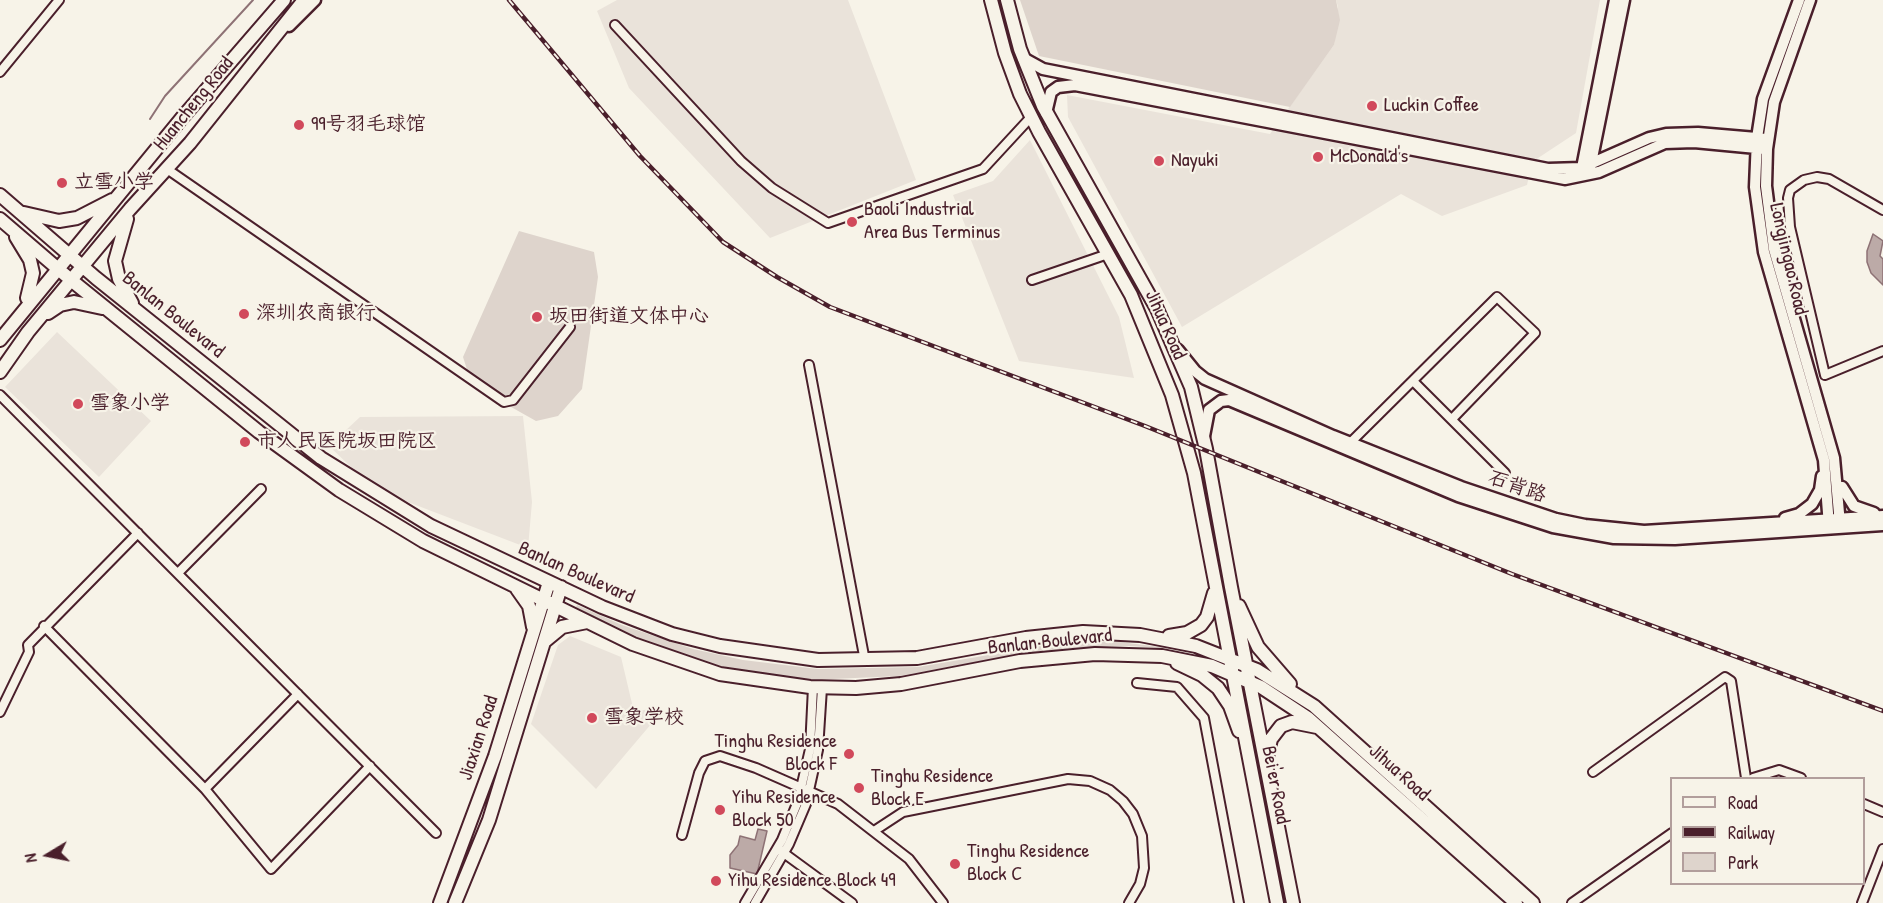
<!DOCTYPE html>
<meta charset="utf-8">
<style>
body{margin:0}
#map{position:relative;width:1883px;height:903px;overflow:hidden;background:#f7f3e8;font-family:"Patrick Hand",sans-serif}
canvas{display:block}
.legend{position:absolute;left:1670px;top:777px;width:195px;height:108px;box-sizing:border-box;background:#f7f3e8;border:2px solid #b29e9c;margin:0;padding:8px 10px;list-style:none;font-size:18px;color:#4a1f2b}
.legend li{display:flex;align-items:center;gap:12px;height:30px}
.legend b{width:30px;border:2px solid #b29e9c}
.north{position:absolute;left:18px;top:825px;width:60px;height:60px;-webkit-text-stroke:4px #f7f3e8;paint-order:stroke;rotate:260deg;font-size:16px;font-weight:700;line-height:24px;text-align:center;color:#4a1f2b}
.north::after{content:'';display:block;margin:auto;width:21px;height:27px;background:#4a1f2b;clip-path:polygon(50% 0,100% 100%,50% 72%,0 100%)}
</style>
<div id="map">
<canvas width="1883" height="903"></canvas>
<ul class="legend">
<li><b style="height:8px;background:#f7f3e8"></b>Road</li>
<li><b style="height:8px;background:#4a1f2b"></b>Railway</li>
<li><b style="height:16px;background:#ded4cc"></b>Park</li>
</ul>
<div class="north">N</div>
</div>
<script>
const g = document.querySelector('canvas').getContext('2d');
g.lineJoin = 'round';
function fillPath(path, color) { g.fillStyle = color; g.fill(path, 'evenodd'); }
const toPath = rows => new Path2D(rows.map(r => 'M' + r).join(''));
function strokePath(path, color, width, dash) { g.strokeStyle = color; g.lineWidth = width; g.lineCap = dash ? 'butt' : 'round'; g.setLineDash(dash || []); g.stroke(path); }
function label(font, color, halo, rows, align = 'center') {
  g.font = font + ' "Patrick Hand","LXGW WenKai TC",sans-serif'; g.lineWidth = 4.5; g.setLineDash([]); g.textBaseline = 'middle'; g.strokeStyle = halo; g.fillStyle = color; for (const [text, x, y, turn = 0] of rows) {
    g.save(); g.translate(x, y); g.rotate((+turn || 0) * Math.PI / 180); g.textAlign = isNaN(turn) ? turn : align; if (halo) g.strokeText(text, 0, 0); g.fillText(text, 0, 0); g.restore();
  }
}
fillPath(toPath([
 [617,0,848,0,916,180,770,238,629,88,597,11],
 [1336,0,1600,0,1576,133,1532,162,1527,185,1442,216,1401,194,1182,327,1068,117,1067,95,1270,134,1334,45,1338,7],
 [1030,140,1119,317,1134,378,1019,361,953,195,993,181],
 [57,332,151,421,99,477,5,387],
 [523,416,532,502,528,548,374,489,329,446,360,417],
 [570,636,621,657,634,712,649,709,652,723,596,789,531,724,558,645]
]), '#eae3da');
fillPath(toPath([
 [1020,0,1336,0,1340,20,1334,45,1290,107,1039,56],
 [519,231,594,252,598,277,582,389,558,416,536,421,472,385,463,357],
 [577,605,622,625,693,649,743,660,818,669,918,667,1065,642,1120,642,1176,649,1129,646,1070,648,1019,654,900,676,810,680,743,671,700,661,636,638,576,607]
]), '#ded4cc');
const water = toPath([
 [1873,234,1883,241,1880,256,1883,259,1883,285,1871,273,1867,262,1867,251,1873,234],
 [758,829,767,831,757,874,730,868,730,855,738,845,740,836,755,840,758,829]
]);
fillPath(water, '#bcaaa7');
strokePath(water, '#8e7275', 1.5);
strokePath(toPath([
 [150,119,165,96,253,0]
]), '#8e7275', 2);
const street = toPath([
 [615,25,741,161,772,188,828,223,983,169,1031,117],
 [0,72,59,0],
 [167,169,504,402,513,400,570,327],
 [1883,210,1829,179,1817,177,1804,180,1790,190,1788,198,1790,227,1825,375,1883,351],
 [1032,280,1108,254],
 [809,365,865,661],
 [1414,382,1505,473],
 [0,395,436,833],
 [1350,443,1497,297,1535,333,1452,419],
 [178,573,261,489],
 [44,626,205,789,271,869,370,766],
 [1137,683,1177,687,1204,718,1239,903],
 [0,712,29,652,28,645,138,533],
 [1593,772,1725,677,1731,681,1746,778],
 [1753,778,1779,770,1801,778],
 [205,789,298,694],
 [1864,804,1883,812],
 [874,831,903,812,1068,779,1090,781,1110,790,1123,801,1133,814,1142,836,1144,868,1140,884,1129,903],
 [682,835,699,773,705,761,720,756,756,768,838,804,909,859,943,903],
 [781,851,852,903],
 [745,903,782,840,798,801,810,749,813,687],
 [755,903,789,844,806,804,818,750,822,688],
 [1572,903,1672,833],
 [1862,903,1883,849]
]);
const secondary = toPath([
 [1799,0,1763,99,1757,138,1755,187,1764,252,1824,460,1829,526],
 [1810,0,1774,102,1767,149,1766,186,1774,249,1834,458,1840,524],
 [289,26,315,0],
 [1023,58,1043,69,1548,169,1581,168,1649,138,1666,134,1698,133,1768,139],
 [1046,113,1051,92,1058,87,1075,85,1565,179,1599,172,1665,143,1694,142,1767,149],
 [1590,168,1624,0],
 [1581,173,1615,0],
 [1178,350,1195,371,1205,379,1333,436,1461,487,1556,519,1585,525,1644,531,1883,516],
 [1204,436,1209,410,1221,401,1229,400,1458,496,1553,527,1614,538,1675,539,1883,525],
 [1842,487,1854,506,1874,513],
 [1785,518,1799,514,1812,504,1820,490,1822,476]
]);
const primary = toPath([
 [991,0,1005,53,1020,94,1039,132,1131,295,1172,395,1194,473,1277,903],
 [1007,0,1020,49,1043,106,1157,309,1191,387,1206,449,1231,587,1293,903],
 [0,195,96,278,321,458,431,526,602,607,672,634,720,646,818,660,917,658,1026,638,1083,632,1140,635,1196,646,1257,670,1314,706,1533,903],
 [24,213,59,221,77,218,112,200],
 [0,219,71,280,259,432,339,490,423,541,633,644,720,674,810,687,856,688,901,684,1020,661,1095,654,1162,656,1212,666,1261,687,1308,718,1516,903],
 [127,219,115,261,119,279,132,303],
 [16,237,30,260,33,273,27,298],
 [48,313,60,305,74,302,102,308],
 [0,340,181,119,284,0],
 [0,372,28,332,130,209,190,143,304,0],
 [517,589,529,606,533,627],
 [1239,606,1258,647,1290,684],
 [1169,636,1187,633,1201,625,1207,617,1214,593],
 [545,641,562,627,587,622],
 [1177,663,1202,675,1218,688,1230,706,1239,731],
 [1267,757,1271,739,1281,726,1292,722,1317,727],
 [440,903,495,756,549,582],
 [455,903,489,820,561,587]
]);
strokePath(street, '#4a1f2b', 12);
strokePath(secondary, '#4a1f2b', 15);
strokePath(primary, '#4a1f2b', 16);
strokePath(street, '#f7f3e8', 8);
strokePath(secondary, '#f7f3e8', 10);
strokePath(primary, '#f7f3e8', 12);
const rail = toPath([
 [509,0,640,156,723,242,777,277,830,307,1145,426,1512,574,1883,711]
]);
strokePath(rail, '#4a1f2b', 4.5);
strokePath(rail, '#f7f3e8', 2, [7]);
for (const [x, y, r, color] of [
 [1372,106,6,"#d1495b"],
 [299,125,6,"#d1495b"],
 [1318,157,6,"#d1495b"],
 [1159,161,6,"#d1495b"],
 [62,183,6,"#d1495b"],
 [852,222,6,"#d1495b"],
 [244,314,6,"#d1495b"],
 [537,317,6,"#d1495b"],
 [78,404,6,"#d1495b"],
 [245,442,6,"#d1495b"],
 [592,718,6,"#d1495b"],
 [849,754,6,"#d1495b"],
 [859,788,6,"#d1495b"],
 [720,810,6,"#d1495b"],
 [955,864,6,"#d1495b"],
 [716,881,6,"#d1495b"]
]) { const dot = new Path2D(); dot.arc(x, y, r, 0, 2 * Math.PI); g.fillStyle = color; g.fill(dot); strokePath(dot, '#f7f3e8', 2); }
label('20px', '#4a1f2b', '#f7f3e8', [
 ["Huancheng Road",194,104,-51],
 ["Longjingao Road",1788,259,77],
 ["Banlan Boulevard",173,315,39],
 ["Jihua Road",1165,325,66],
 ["石背路",1517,487,19],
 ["Banlan Boulevard",576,573,24],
 ["Banlan Boulevard",1050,642,-6],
 ["Jiaxian Road",479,738,-72],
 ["Jihua Road",1399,773,42],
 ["Bei'er Road",1275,785,79]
]);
label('20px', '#4a1f2b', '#f7f3e8', [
 ["Luckin Coffee",1384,106],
 ["99号羽毛球馆",311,125],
 ["McDonald's",1330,157],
 ["Nayuki",1171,161],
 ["立雪小学",74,183],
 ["Baoli Industrial",864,210],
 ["Area Bus Terminus",864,233],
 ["深圳农商银行",256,314],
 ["坂田街道文体中心",549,317],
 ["雪象小学",90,404],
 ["市人民医院坂田院区",257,442],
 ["雪象学校",604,718],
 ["Tinghu Residence",837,742,"right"],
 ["Block F",837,765,"right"],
 ["Tinghu Residence",871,777],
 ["Block E",871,800],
 ["Yihu Residence",732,798],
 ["Block 50",732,821],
 ["Tinghu Residence",967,852],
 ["Block C",967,875],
 ["Yihu Residence Block 49",728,881]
], 'left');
</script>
